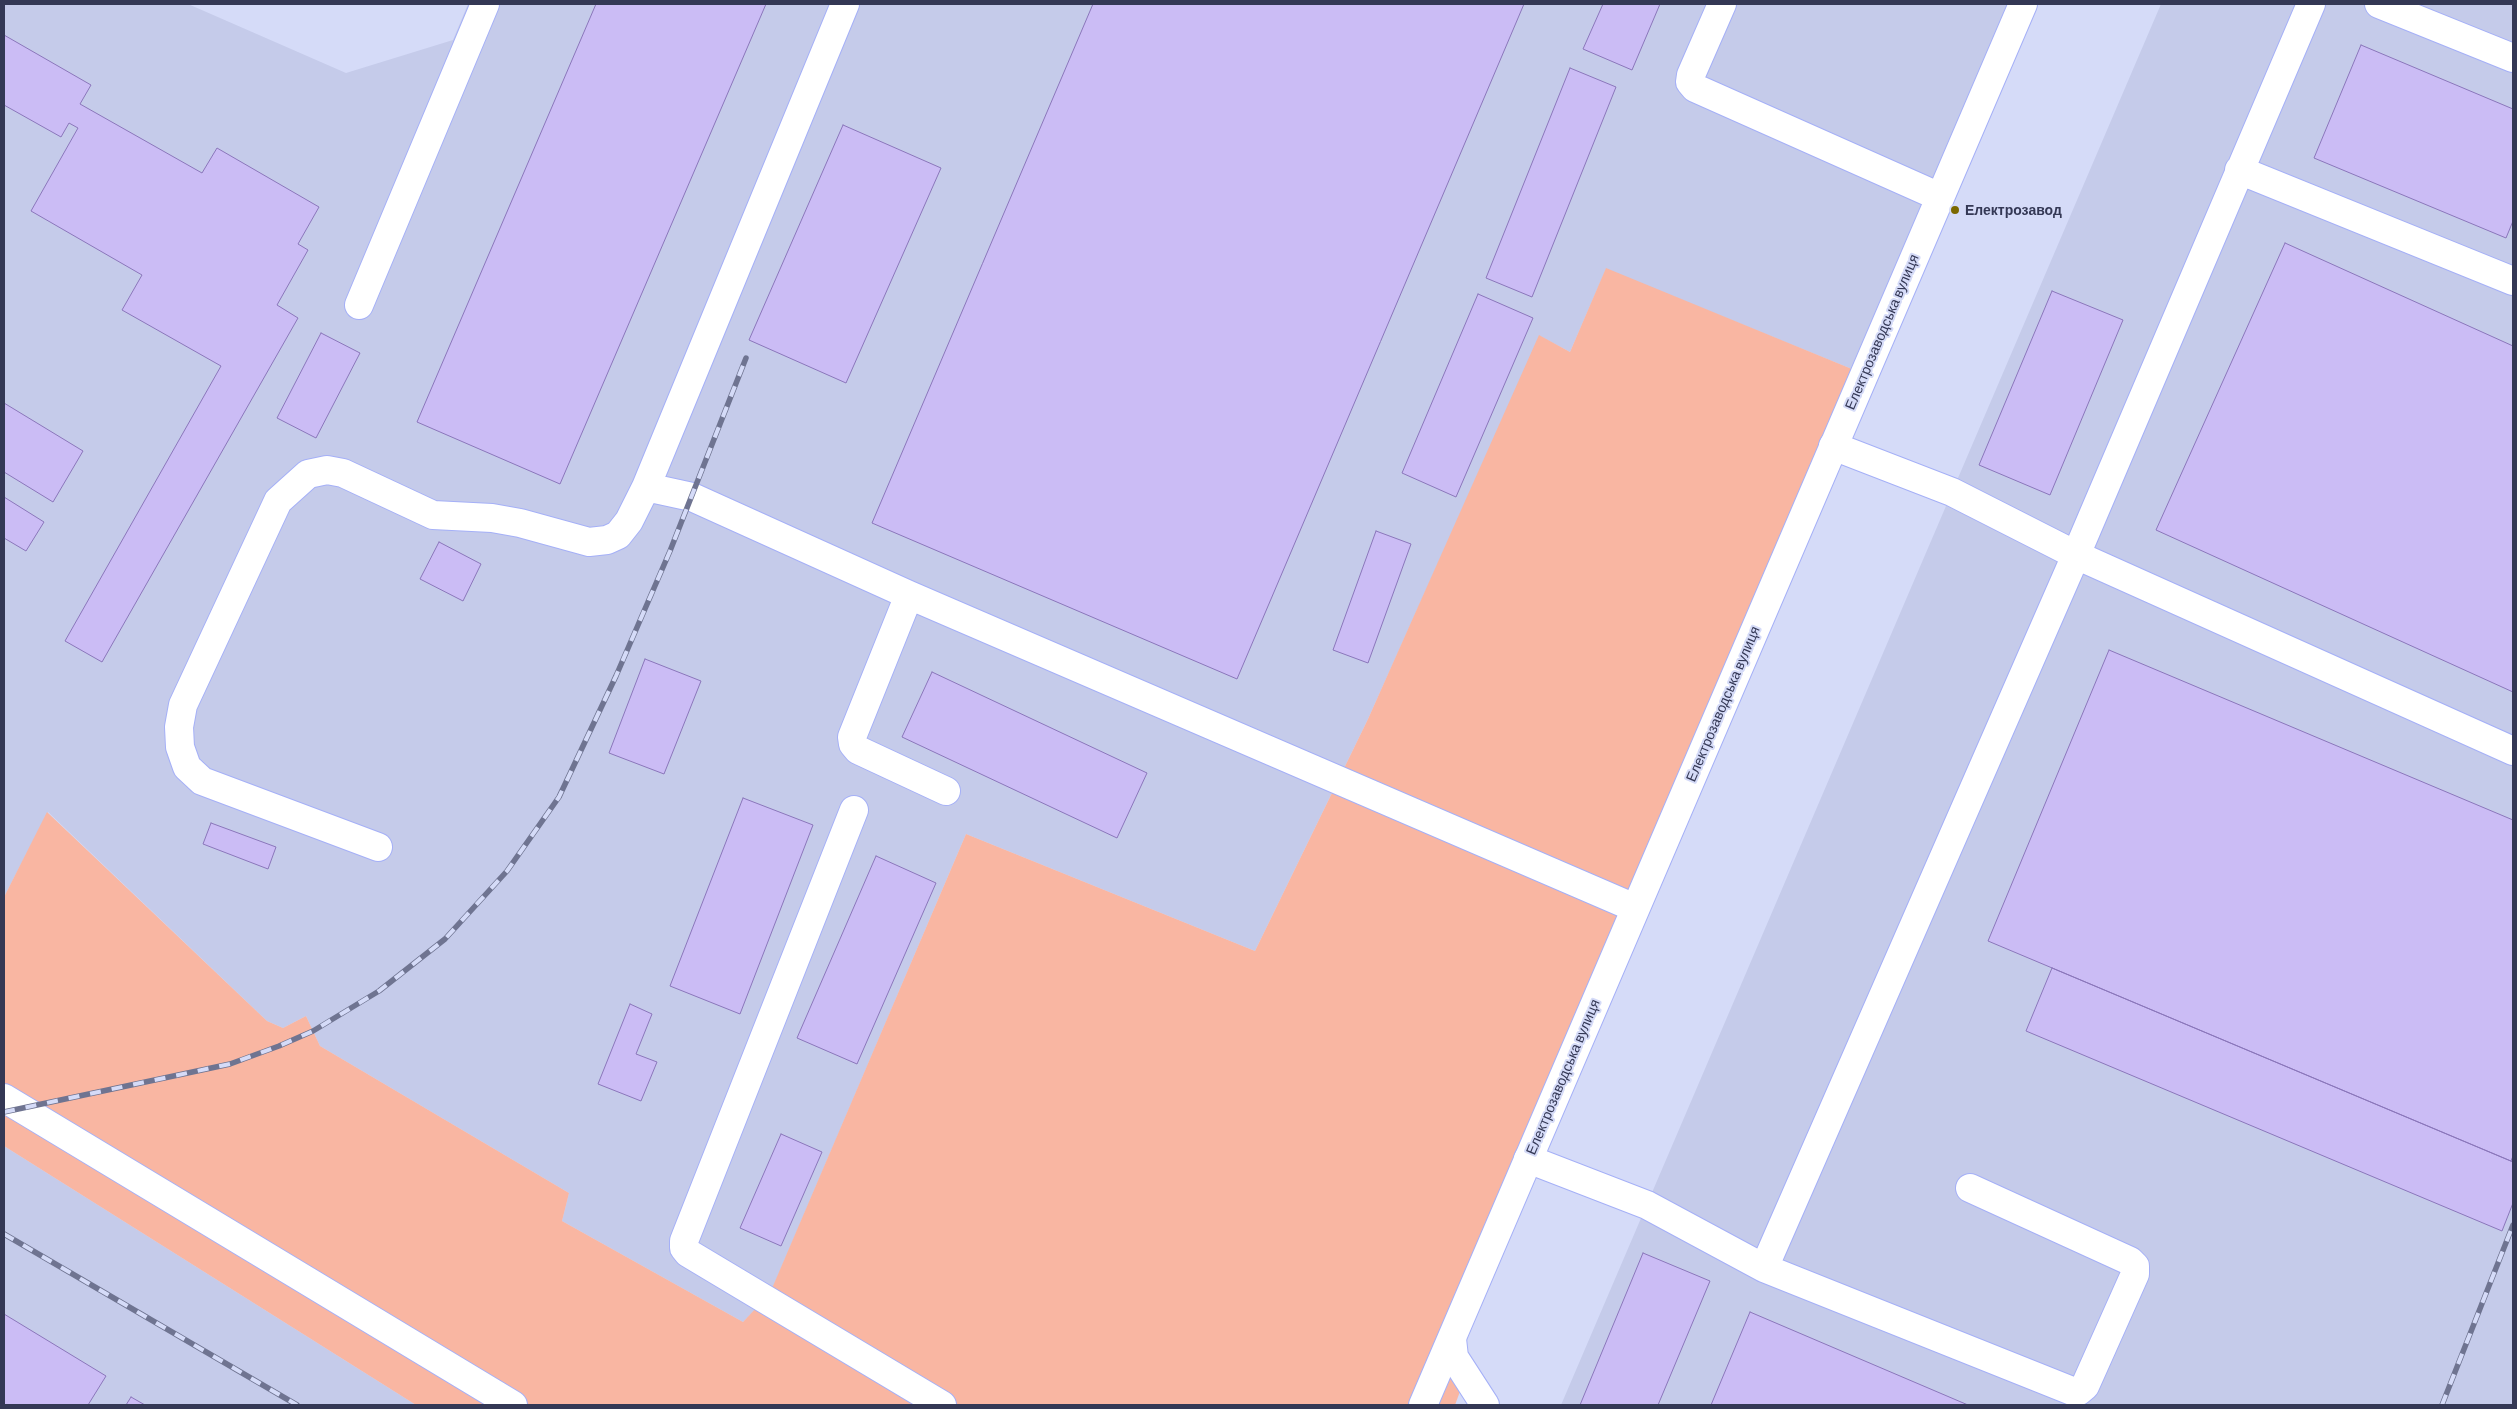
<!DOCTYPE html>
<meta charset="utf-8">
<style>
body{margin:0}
#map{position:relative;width:2517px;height:1409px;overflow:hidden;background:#d5dbf8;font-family:Barlow,sans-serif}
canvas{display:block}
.frame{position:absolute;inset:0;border:5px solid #343855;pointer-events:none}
</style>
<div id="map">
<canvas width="2517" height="1409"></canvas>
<div class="frame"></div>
</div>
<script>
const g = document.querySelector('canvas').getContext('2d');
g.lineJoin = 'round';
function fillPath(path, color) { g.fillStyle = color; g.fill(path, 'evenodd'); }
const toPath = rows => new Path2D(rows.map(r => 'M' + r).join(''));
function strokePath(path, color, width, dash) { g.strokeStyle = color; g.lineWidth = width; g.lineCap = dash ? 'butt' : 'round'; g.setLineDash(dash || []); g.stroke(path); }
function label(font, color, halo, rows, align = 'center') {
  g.font = font + ' Barlow,sans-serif'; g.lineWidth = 4; g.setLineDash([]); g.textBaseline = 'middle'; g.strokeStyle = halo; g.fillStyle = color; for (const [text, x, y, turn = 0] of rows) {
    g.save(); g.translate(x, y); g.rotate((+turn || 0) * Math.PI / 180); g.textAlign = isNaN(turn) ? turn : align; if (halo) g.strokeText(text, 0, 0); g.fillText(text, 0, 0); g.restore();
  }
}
fillPath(toPath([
 [4,4,188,4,346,73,453,40,468,4,2023,4,1864,374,1606,269,1570,352,1540,336,1368,719,1255,951,966,834,770,1294,743,1322,562,1221,569,1193,320,1046,306,1016,283,1028,267,1021,48,812,4,897],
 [2161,4,2513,4,2513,1405,1561,1405],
 [4,1146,416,1405,4,1405]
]), '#c5cbea');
fillPath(toPath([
 [1606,268,1864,374,1423,1405,416,1405,4,1146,4,897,47,812,267,1021,283,1028,306,1016,320,1046,569,1193,562,1221,743,1322,770,1293,966,834,1255,951,1368,719,1539,335,1570,352],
 [1451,1379,1462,1386,1455,1405,1433,1405,1445,1381]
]), '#f9b6a2');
const building = toPath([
 [596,4,766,4,560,484,417,422,596,4],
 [1093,4,1524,4,1237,679,872,523,1093,4],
 [1603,4,1660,4,1632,70,1583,49,1603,4],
 [4,35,91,85,80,104,202,173,217,148,319,207,298,244,308,250,277,305,298,318,102,662,65,641,221,366,122,310,142,275,31,211,78,128,69,123,61,137,4,105,4,35],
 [2361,45,2513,109,2513,221,2506,238,2314,158,2361,45],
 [1570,68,1616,87,1532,297,1486,278,1570,68],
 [843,125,941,168,846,383,749,340,843,125],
 [2285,243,2513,346,2513,692,2156,530,2285,243],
 [2052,291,2123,320,2050,495,1979,465,2052,291],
 [1478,294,1533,318,1456,497,1402,473,1478,294],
 [321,333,360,353,316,438,277,418,321,333],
 [4,403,83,451,53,502,4,472,4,403],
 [4,497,44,522,26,551,4,538,4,497],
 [1376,531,1411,544,1368,663,1333,650,1376,531],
 [439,542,481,564,463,601,420,579,439,542],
 [2109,650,2513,820,2513,1156,2511,1161,1988,941,2109,650],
 [645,659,701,681,664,774,609,753,645,659],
 [932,672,1147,773,1117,838,902,737,932,672],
 [743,798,813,825,740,1014,670,986,743,798],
 [211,823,276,847,268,869,203,844,211,823],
 [876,856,936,883,857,1064,797,1038,876,856],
 [2052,968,2513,1162,2513,1203,2502,1231,2026,1031,2052,968],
 [630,1004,652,1014,636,1054,657,1062,641,1101,598,1084,630,1004],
 [781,1134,822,1152,781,1246,740,1228,781,1134],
 [1643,1253,1710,1281,1658,1405,1580,1405,1643,1253],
 [1750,1312,1968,1405,1711,1405,1750,1312],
 [4,1314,106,1376,88,1405,4,1405,4,1314],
 [131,1397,145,1405,126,1405,131,1397]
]);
fillPath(building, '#cbbcf5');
strokePath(building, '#8b77bb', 1);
const minor = toPath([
 [845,4,646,487,692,497,909,595,1635,908],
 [1722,4,1691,75,1690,82,1695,88,1940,197],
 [2379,4,2513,58],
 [2239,170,2513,281],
 [359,305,485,4],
 [1833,446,1952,492,2076,555,2513,751],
 [909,595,852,737,853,744,858,750,946,791],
 [854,810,684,1241,684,1248,688,1253,942,1405],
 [378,847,202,781,187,767,180,747,179,727,183,705,278,501,308,474,327,470,343,473,433,515,492,518,520,523,589,542,607,540,618,535,629,521,646,487],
 [4,1098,513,1405],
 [1528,1159,1647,1205,1764,1268,2072,1391,2079,1391,2085,1386,2135,1274,2135,1266,2130,1261,1970,1188],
 [1764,1268,2076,555,2311,4],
 [1452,1339,1454,1357,1485,1405]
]);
const major = toPath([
 [1423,1405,2023,4]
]);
strokePath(minor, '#a5b0f7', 30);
strokePath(major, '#a5b0f7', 30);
strokePath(minor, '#fff', 28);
strokePath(major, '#fff', 28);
const rail = toPath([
 [4,1112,230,1064,279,1046,313,1031,379,991,445,939,507,871,559,797,616,676,670,551,746,358],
 [4,1234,297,1405],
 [2442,1405,2513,1225]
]);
strokePath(rail, '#6f7491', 5.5);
strokePath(rail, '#d5dbf8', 4, [11]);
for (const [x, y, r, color] of [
 [1955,210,5,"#7b6800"]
]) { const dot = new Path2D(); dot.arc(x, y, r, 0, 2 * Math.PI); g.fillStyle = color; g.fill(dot); strokePath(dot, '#d5dbf8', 2); }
label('bold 14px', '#343855', '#d5dbf8', [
 ["Електрозавод",1965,210]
], 'left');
label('14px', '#343855', '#d5dbf8', [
 ["Електрозаводська вулиця",1882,332,-67],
 ["Електрозаводська вулиця",1723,704,-67],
 ["Електрозаводська вулиця",1563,1077,-67]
]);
</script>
